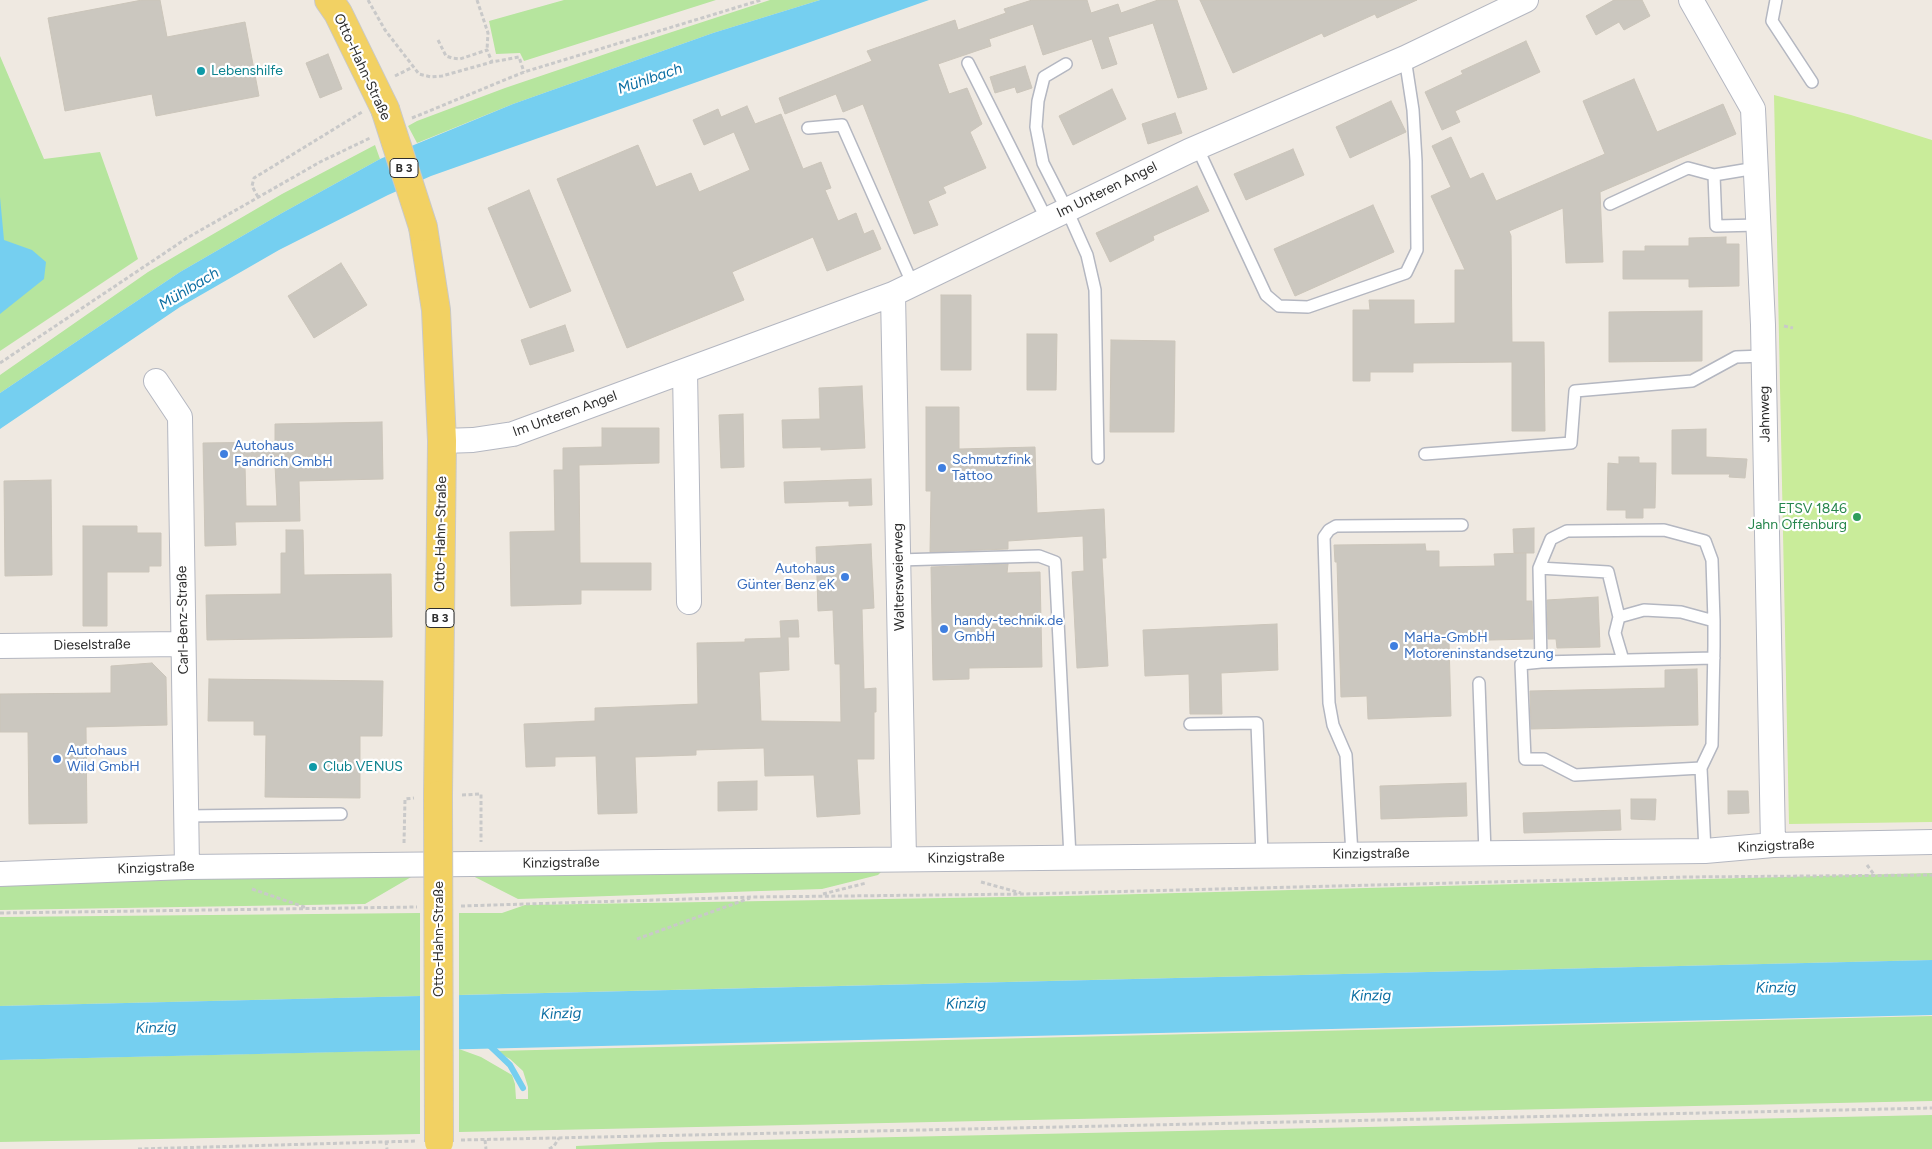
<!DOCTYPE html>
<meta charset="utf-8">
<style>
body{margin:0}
canvas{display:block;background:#efe9e1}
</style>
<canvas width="1932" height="1149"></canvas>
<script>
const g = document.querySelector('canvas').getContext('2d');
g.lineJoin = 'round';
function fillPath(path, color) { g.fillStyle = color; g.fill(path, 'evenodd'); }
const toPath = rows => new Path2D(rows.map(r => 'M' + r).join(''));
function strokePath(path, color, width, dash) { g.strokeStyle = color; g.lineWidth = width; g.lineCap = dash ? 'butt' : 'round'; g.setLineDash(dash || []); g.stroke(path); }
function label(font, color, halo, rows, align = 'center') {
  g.font = font + ' Figtree,sans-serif'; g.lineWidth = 4.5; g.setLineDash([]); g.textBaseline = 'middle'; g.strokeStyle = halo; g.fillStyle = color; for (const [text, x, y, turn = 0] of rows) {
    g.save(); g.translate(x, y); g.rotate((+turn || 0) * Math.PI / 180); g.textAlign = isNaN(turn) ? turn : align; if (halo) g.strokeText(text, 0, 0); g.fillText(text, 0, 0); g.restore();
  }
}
fillPath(toPath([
 [564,0,716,0,524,61,520,53,496,54,489,21],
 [770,0,820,0,713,33,513,104,417,143,408,126,417,121,505,88,632,45],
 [0,56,44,159,100,152,138,259,0,351],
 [375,145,380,159,282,213,180,272,0,393,0,375,148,272,282,194],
 [886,867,878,875,822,889,518,899,465,872],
 [418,873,365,904,0,910,0,882],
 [1932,873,1932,960,459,995,459,913,502,913,525,905,1065,896],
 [420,913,420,996,0,1006,0,917],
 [1932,1016,1932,1101,459,1132,459,1049,481,1057,512,1075,515,1084,516,1099,528,1099,528,1087,523,1071,510,1059,495,1051],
 [420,1050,420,1134,0,1142,0,1060],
 [1932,1115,1932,1149,576,1149,576,1146,662,1142]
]), '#b6e59e');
fillPath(toPath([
 [1774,95,1851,115,1932,140,1932,822,1789,824]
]), '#c9ec9a');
fillPath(toPath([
 [820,0,929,0,431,176,388,195,279,250,180,307,0,429,0,393,180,272,282,213,380,159,513,104,713,33],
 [0,197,4,240,32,250,46,262,44,279,0,314],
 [1932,960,1932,1015,0,1060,0,1006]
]), '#75cff0');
fillPath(toPath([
 [459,992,459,1052,420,1053,420,993]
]), '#efe9e1');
strokePath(toPath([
 [487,1043,510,1065,523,1088]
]), '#75cff0', 6);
const building = toPath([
 [142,0,160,0,167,37,245,22,259,96,156,116,152,94,65,111,48,18,142,0],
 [1032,0,1087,0,1091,13,1118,4,1121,13,1158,0,1177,0,1207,89,1178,98,1153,23,1108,37,1117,64,1102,69,1092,39,1043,55,1033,24,989,39,991,46,938,64,949,94,967,88,982,124,970,132,986,168,943,187,946,193,928,201,938,225,914,234,863,104,843,112,836,94,785,114,779,98,872,61,867,51,955,20,958,30,1006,13,1004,9,1032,0],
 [1200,0,1417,0,1377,18,1375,14,1324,37,1322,33,1233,73,1200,0],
 [1614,0,1642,0,1650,16,1624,30,1619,22,1596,35,1586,16,1614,0],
 [1526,41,1540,72,1455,111,1460,122,1442,130,1425,92,1463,74,1461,71,1526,41],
 [328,54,342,89,320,98,306,63,328,54],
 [1025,66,1032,88,1017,93,1015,87,995,93,990,77,1025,66],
 [1634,79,1657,132,1723,104,1736,134,1600,192,1603,262,1566,263,1563,208,1509,231,1511,236,1512,342,1544,342,1545,431,1512,431,1512,362,1413,363,1413,372,1370,372,1370,381,1353,381,1353,310,1370,310,1369,300,1414,300,1414,324,1455,323,1455,270,1465,270,1431,196,1451,187,1432,146,1451,137,1470,179,1483,173,1496,201,1605,154,1583,101,1634,79],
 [1112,89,1126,119,1073,145,1059,116,1112,89],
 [1391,101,1406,132,1350,158,1336,127,1391,101],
 [747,106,755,124,781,114,803,169,821,162,831,188,825,190,838,221,856,213,864,234,873,230,881,249,827,271,813,237,732,272,744,300,627,348,557,179,638,145,656,187,691,173,699,192,750,170,734,132,704,145,693,120,718,109,721,117,747,106],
 [1175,113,1182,133,1148,144,1142,124,1175,113],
 [1293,149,1304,175,1246,200,1234,174,1293,149],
 [1197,186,1209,211,1153,236,1154,240,1110,262,1096,233,1197,186],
 [529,190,571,291,530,308,488,208,529,190],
 [1373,205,1394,252,1295,296,1274,249,1373,205],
 [1726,237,1726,244,1739,244,1739,286,1689,287,1689,279,1623,279,1623,251,1645,251,1645,246,1689,246,1689,238,1726,237],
 [341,263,367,305,314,338,288,296,341,263],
 [941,295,971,295,971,370,941,370,941,295],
 [1702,311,1702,361,1609,362,1609,312,1702,311],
 [565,325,574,351,530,365,521,340,565,325],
 [1027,334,1057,334,1056,390,1027,390,1027,334],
 [1111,340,1175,341,1174,432,1110,432,1111,340],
 [862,386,865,448,821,450,821,447,783,448,782,420,820,419,819,388,862,386],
 [926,407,959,407,959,449,1035,447,1037,513,1104,509,1106,558,1102,558,1108,666,1077,668,1072,572,1084,571,1083,536,1008,541,1008,549,930,552,931,491,926,491,926,407],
 [743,414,744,467,721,468,719,415,743,414],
 [382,422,383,479,299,481,300,521,235,522,236,545,205,546,203,443,275,442,275,424,382,422],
 [245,465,275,465,277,506,246,506,245,465],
 [602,428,659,428,659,463,579,465,580,563,651,563,651,590,581,590,581,604,511,606,510,532,555,531,554,470,563,470,563,448,602,447,602,428],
 [1706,429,1706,457,1747,459,1745,478,1729,477,1730,474,1672,474,1672,430,1706,429],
 [1619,457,1639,457,1639,463,1656,463,1655,508,1643,508,1643,518,1626,518,1626,510,1607,510,1608,463,1619,464,1619,457],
 [871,479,872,505,849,506,849,501,785,503,784,482,871,479],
 [51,480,52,575,5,576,4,481,51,480],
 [83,526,137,526,137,533,161,533,161,566,149,566,149,572,107,572,107,626,83,626,83,526],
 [1534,528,1534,553,1514,553,1513,529,1534,528],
 [286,530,303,530,304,575,391,574,392,637,207,640,206,595,281,594,281,553,286,553,286,530],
 [871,544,874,608,862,609,864,689,876,688,876,712,874,712,874,759,857,759,860,814,817,817,814,775,765,776,764,748,696,750,696,755,635,757,637,813,598,814,596,756,555,757,555,766,526,767,524,724,595,721,595,708,698,704,697,643,745,642,745,639,781,638,780,621,798,620,799,637,788,637,789,670,759,672,761,721,841,722,840,664,835,664,833,610,818,611,816,547,871,544],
 [1425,544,1426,551,1439,551,1439,567,1495,566,1494,554,1526,553,1526,601,1532,601,1533,639,1449,641,1451,716,1368,719,1367,696,1341,697,1337,562,1335,562,1334,545,1425,544],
 [1008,564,1007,573,1040,572,1042,667,969,668,969,679,933,680,931,567,1008,564],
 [1598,597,1600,647,1557,648,1556,639,1548,639,1547,600,1598,597],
 [1277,624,1278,670,1221,673,1222,714,1190,714,1189,674,1145,676,1143,630,1277,624],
 [152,663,166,677,167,725,86,727,87,823,29,824,28,732,0,732,0,694,111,693,111,666,152,663],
 [1697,669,1698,725,1531,729,1530,691,1665,688,1665,670,1697,669],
 [209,679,383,681,382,736,360,736,360,798,265,797,266,735,254,735,254,721,208,721,209,679],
 [757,781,757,810,718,811,718,782,757,781],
 [1466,783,1467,816,1381,819,1380,786,1466,783],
 [1728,791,1748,791,1749,813,1728,814,1728,791],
 [1631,799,1656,799,1655,820,1631,819,1631,799],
 [1620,810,1621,830,1524,833,1523,813,1620,810]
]);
fillPath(building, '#cbc7bf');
strokePath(building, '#cbc5ba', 1);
const lane = toPath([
 [1776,0,1772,21,1812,82],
 [968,63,1047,220],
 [1066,64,1044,77,1038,101,1036,127,1043,163,1067,210,1087,255,1095,290,1098,458],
 [808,128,842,125,913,285],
 [1197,147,1266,295,1279,306,1308,307,1406,273,1417,250,1416,161,1413,110,1405,58],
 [1756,168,1714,175,1716,226,1759,225],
 [1610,204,1688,168,1714,175],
 [1425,454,1571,443,1575,391,1692,381,1736,357,1764,356],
 [898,560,1039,556,1055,562,1070,857],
 [1539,568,1551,539,1567,531,1664,530,1705,541,1712,560,1714,621],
 [1619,617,1615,633,1623,660],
 [1541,662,1521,664,1525,759,1544,759,1575,775,1701,768],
 [1479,683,1485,853],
 [1190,724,1257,723,1262,855],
 [186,816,341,814],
 [1705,851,1701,768,1712,745,1714,646,1714,621,1681,612,1644,610,1619,617,1608,572,1539,568,1541,662,1714,658],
 [1352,854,1346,755,1333,725,1329,703,1324,537,1329,530,1336,526,1462,525]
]);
const street = toPath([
 [1691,0,1753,109,1763,325,1773,845],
 [893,294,904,859],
 [685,371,689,602],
 [156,381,180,417,187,867],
 [442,441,473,440,513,434,893,294,1189,151,1405,58,1526,0],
 [0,646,183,644],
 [0,874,187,867,1705,851,1773,845,1932,842]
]);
const primary = toPath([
 [329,0,338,13,385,109],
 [423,227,436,310,442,441,438,795]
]);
strokePath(lane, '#b4b7c1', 14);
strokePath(street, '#b4b7c1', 26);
strokePath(primary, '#c9c9c9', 30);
strokePath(toPath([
 [368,0,385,30,419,74,431,77,442,76,492,62,519,57,524,72],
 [477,0,488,33,487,50],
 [438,40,446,56,452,58,460,59,487,50,492,62],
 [395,76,413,67],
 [412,118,524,72,761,0],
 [258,197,252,186,254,178,362,112],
 [1784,326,1793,328],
 [0,363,187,238,320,162,370,138],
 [462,795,481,794,481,842],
 [404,843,405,799,414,798],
 [1867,865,1875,876],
 [981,882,1021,893],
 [252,889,307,908],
 [823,894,866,883],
 [461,906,753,897,1025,894,1686,877,1932,875],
 [0,913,417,907],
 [637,939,750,898],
 [461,1140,1932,1108],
 [485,1140,486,1149],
 [386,1141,387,1149],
 [138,1149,417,1141],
 [549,1149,554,1146,559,1138]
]), '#c9c9c9', 3, [4, 2.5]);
strokePath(lane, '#fff', 11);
strokePath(street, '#fff', 24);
strokePath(primary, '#f2d163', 28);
const primaryBridge = toPath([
 [385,109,423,227],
 [438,795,439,1142]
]);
strokePath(primaryBridge, '#c9c9c9', 30, []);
strokePath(primaryBridge, '#f2d163', 28);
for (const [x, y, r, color] of [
 [201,71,5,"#0f9aa8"],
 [224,454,5,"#3f7fe0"],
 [942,468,5,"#3f7fe0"],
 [1857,517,5,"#2e9e5b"],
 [845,577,5,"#3f7fe0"],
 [944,629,5,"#3f7fe0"],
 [1394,646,5,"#3f7fe0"],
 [57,759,5,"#3f7fe0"],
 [313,767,5,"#0f9aa8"]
]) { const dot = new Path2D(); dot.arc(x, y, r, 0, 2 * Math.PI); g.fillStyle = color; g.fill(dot); strokePath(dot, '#fff', 2); }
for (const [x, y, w] of [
 [404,168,28],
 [440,618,28]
]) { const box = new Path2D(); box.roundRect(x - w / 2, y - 9.5, w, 19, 4); g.fillStyle = '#fff'; g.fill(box); strokePath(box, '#2e2e2e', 1); }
label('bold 12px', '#2e2e2e', null, [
 ["B 3",404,168],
 ["B 3",440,618]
]);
label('14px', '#2e2e2e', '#fff', [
 ["Otto-Hahn-Straße",362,67,65],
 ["Im Unteren Angel",1107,190,-26],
 ["Im Unteren Angel",565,414,-20],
 ["Jahnweg",1765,414,-91],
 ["Otto-Hahn-Straße",441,534,-89],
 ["Waltersweierweg",899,577,-91],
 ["Carl-Benz-Straße",183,620,-91],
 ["Dieselstraße",92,645,-1],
 ["Kinzigstraße",1776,846,-3],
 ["Kinzigstraße",1371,854,-1],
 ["Kinzigstraße",966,858,-1],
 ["Kinzigstraße",561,863,-1],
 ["Kinzigstraße",156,868,-2],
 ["Otto-Hahn-Straße",439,939,-90]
]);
label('14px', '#0d838f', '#fff', [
 ["Lebenshilfe",211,71],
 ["Club VENUS",323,767]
], 'left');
label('14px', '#366cbe', '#fff', [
 ["Autohaus",234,446],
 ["Fandrich GmbH",234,462],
 ["Schmutzfink",952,460],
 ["Tattoo",952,476],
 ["Autohaus",835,569,"right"],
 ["Günter Benz eK",835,585,"right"],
 ["handy-technik.de",954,621],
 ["GmbH",954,637],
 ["MaHa-GmbH",1404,638],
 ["Motoreninstandsetzung",1404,654],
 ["Autohaus",67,751],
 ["Wild GmbH",67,767]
], 'left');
label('14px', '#27864d', '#fff', [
 ["ETSV 1846",1847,509],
 ["Jahn Offenburg",1847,525]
], 'right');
label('italic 15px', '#0d6fa3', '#fff', [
 ["Mühlbach",650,79,-19],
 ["Mühlbach",189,289,-31],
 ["Kinzig",1776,988,-1],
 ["Kinzig",1371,996,-1],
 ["Kinzig",966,1004,-1],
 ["Kinzig",561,1014,-2],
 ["Kinzig",156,1028,-2]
]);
</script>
